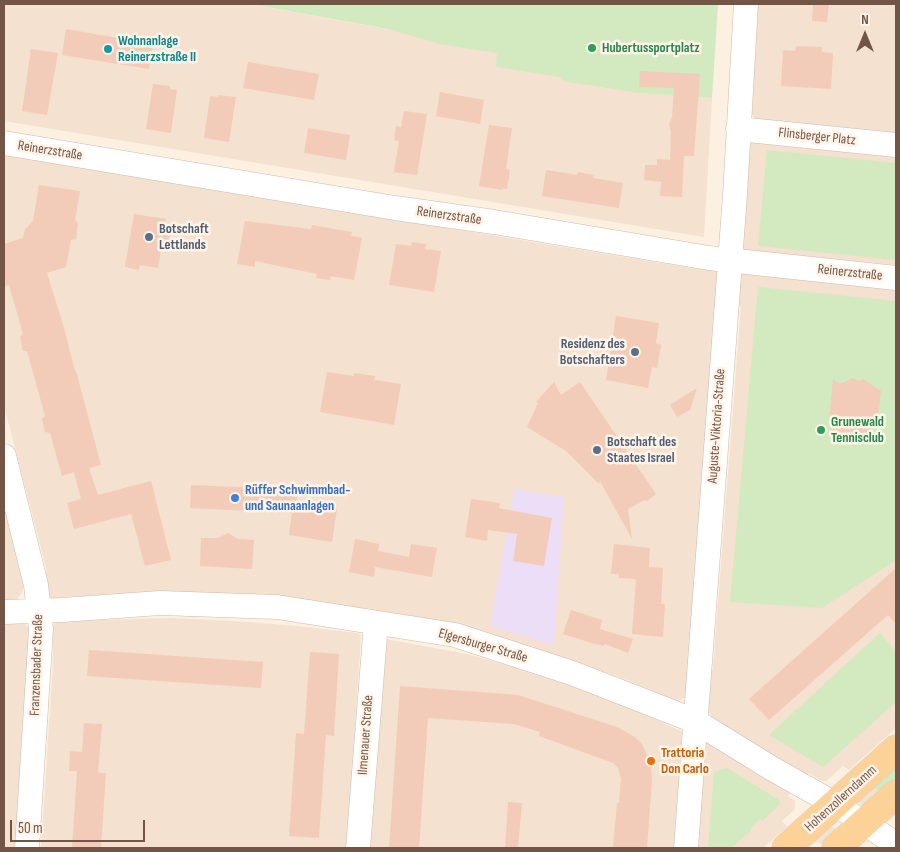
<!DOCTYPE html>
<meta charset="utf-8">
<style>
body{margin:0}
#map{position:relative;width:900px;height:852px;overflow:hidden;background:#fcf0e1;font-family:"Sofia Sans Condensed",sans-serif}
canvas{display:block}
.frame{position:absolute;inset:0;border:5px solid #735548;pointer-events:none}
.north{position:absolute;left:840px;top:10px;width:50px;height:50px;-webkit-text-stroke:4px #fff4e7;paint-order:stroke;rotate:0deg;font-size:14px;font-weight:700;line-height:20px;text-align:center;color:#735548}
.north::after{content:'';display:block;margin:auto;width:18px;height:22px;background:#735548;clip-path:polygon(50% 0,100% 100%,50% 72%,0 100%)}
.scale{position:absolute;left:10px;top:820px;width:135px;height:22px;box-sizing:border-box;border:2px solid #735548;border-top:0;padding-left:6px;font-size:15px;line-height:18px;white-space:nowrap;color:#735548;-webkit-text-stroke:4px #fff4e7;paint-order:stroke}
</style>
<div id="map">
<canvas width="900" height="852"></canvas>
<div class="frame"></div>
<div class="north">N</div>
<div class="scale">50 m</div>
</div>
<script>
const g = document.querySelector('canvas').getContext('2d');
g.lineJoin = 'round';
function fillPath(path, color) { g.fillStyle = color; g.fill(path, 'evenodd'); }
const toPath = rows => new Path2D(rows.map(r => 'M' + r).join(''));
function strokePath(path, color, width, dash) { g.strokeStyle = color; g.lineWidth = width; g.lineCap = dash ? 'butt' : 'round'; g.setLineDash(dash || []); g.stroke(path); }
function label(font, color, halo, rows, align = 'center') {
  g.font = font + ' "Sofia Sans Condensed",sans-serif'; g.lineWidth = 5; g.setLineDash([]); g.textBaseline = 'middle'; g.strokeStyle = halo; g.fillStyle = color; for (const [text, x, y, turn = 0] of rows) {
    g.save(); g.translate(x, y); g.rotate((+turn || 0) * Math.PI / 180); g.textAlign = isNaN(turn) ? turn : align; if (halo) g.strokeText(text, 0, 0); g.fillText(text, 0, 0); g.restore();
  }
}
fillPath(toPath([
 [4,4,248,4,563,61,639,93,712,98,704,237,4,121],
 [758,4,896,4,896,136,755,120,752,114],
 [767,140,772,145,896,157,896,265,764,252,760,255,751,255,741,249,749,142],
 [4,155,697,269,700,266,713,268,718,271,687,696,677,702,662,700,660,694,617,676,532,648,155,593,62,597,62,600,55,601,51,598,48,595,43,576,47,571,4,406],
 [744,272,896,289,896,728,849,770,843,766,826,781,820,780,809,773,806,776,714,720,709,712,706,705,709,672,713,669,741,306,737,303,740,276],
 [4,503,24,583,23,591,17,599,14,601,4,602],
 [169,618,236,621,296,626,357,633,361,636,347,848,41,848,53,664,53,626,58,620,65,621],
 [24,623,31,632,16,848,4,848,4,624],
 [385,639,467,654,527,671,616,701,683,732,700,737,790,792,788,796,795,801,795,809,782,821,787,827,763,848,368,848],
 [870,787,884,793,866,808,858,802,857,799],
 [830,825,837,829,824,846,811,839]
]), '#f4e1cf');
fillPath(toPath([
 [514,489,564,497,554,645,490,626]
]), '#eddef8');
fillPath(toPath([
 [250,4,718,4,712,98,639,93,563,81,560,77,496,67,497,53,440,44,388,29],
 [767,150,896,163,896,260,758,246],
 [758,287,896,301,896,560,822,608,730,602],
 [880,633,896,652,896,702,823,767,769,735],
 [896,763,896,782,884,793,870,787],
 [727,768,779,800,780,804,762,821,760,819,750,829,751,831,731,848,708,848,714,772]
]), '#d3e9c0');
fillPath(toPath([
 [813,4,829,4,827,22,812,21],
 [66,29,153,44,149,69,62,55],
 [796,46,822,47,822,52,833,53,831,89,781,86,783,50,795,51],
 [31,49,58,53,47,115,22,111],
 [248,62,319,74,314,100,243,88],
 [640,71,700,74,694,156,684,156,682,197,660,196,661,182,644,180,645,165,657,165,657,159,670,160,671,132,669,124,672,117,674,88,639,87],
 [153,84,170,86,170,89,177,90,171,133,146,129],
 [440,92,484,100,480,124,436,116],
 [218,95,236,97,229,142,204,138,210,96,218,97],
 [404,111,427,114,417,175,394,172,399,141,394,140,396,126,401,127],
 [489,125,512,128,506,169,510,170,507,189,503,188,503,190,479,186],
 [308,128,350,135,346,160,304,153],
 [546,170,577,175,578,172,594,175,593,178,623,183,619,208,542,196],
 [39,185,80,191,75,220,78,223,76,239,71,240,66,267,47,273,64,328,75,371,76,371,101,465,89,468,98,495,151,481,171,560,145,566,131,514,74,529,67,503,81,499,74,472,62,476,50,433,45,432,42,419,45,416,27,351,23,351,20,337,23,334,9,285,4,287,4,244,23,238,25,229,33,221],
 [134,214,166,219,165,223,171,224,167,251,161,250,158,268,140,265,139,270,125,267],
 [245,221,311,229,312,225,352,232,351,236,362,238,354,280,331,276,330,280,316,278,317,274,255,261,255,267,237,264],
 [412,242,426,244,425,249,441,251,434,292,389,285,396,244,411,246],
 [616,316,659,323,656,343,661,345,657,368,652,367,648,388,606,380],
 [327,372,354,376,354,373,375,376,374,380,401,384,394,425,320,412],
 [853,378,859,381,863,379,881,391,877,426,869,431,873,440,854,440,832,436,833,424,829,421,833,379,840,384],
 [554,382,561,395,580,382,656,494,647,501,645,500,628,509,632,539,600,481,599,484,566,451,527,427,538,403,536,402],
 [697,388,690,410,677,417,670,405],
 [191,485,281,489,298,492,296,502,337,509,332,542,289,535,292,513,190,508],
 [471,499,500,503,499,508,552,518,544,566,513,561,517,534,488,530,487,541,465,537],
 [228,533,238,539,254,540,252,569,200,566,201,538,218,538],
 [355,539,379,544,378,551,409,557,411,544,437,548,432,577,375,567,374,577,349,572],
 [614,544,650,548,649,567,663,568,661,604,665,604,663,637,632,634,636,579,619,578,619,574,611,574],
 [896,568,896,624,888,615,769,720,749,699],
 [571,610,602,620,600,629,633,639,628,653,605,644,604,646,595,644,563,634],
 [89,650,263,662,261,688,87,676],
 [310,652,339,654,334,736,326,735,319,838,289,836,296,733,304,734],
 [400,686,518,695,617,727,635,737,642,744,651,764,652,780,647,848,613,848,617,803,619,803,621,779,618,768,613,763,539,736,540,732,514,724,428,718,419,848,389,848],
 [84,723,102,724,98,773,106,773,101,848,72,848,77,771,69,771,70,751,82,752],
 [508,802,522,803,518,848,505,848]
]), '#f2ccb8');
const minor = toPath([
 [738,129,896,145],
 [4,143,395,208,494,222,709,258,896,278],
 [4,456,36,585,41,629,27,848],
 [4,612,62,610,160,603,277,607,455,635,572,673,695,721,771,768,835,804,896,844],
 [358,848,376,623],
 [686,848,735,195,746,4]
]);
const major = toPath([
 [786,848,896,749],
 [836,848,896,794]
]);
strokePath(minor, '#cfb9ab', 25);
strokePath(major, '#d8cfcc', 29);
strokePath(minor, '#fff', 24);
strokePath(major, '#fcd298', 28);
for (const [x, y, r, color] of [
 [592,48,5,"#2e9e5b"],
 [108,49,5,"#0f9aa8"],
 [149,237,5,"#5c6f8a"],
 [635,352,5,"#5c6f8a"],
 [821,430,5,"#2e9e5b"],
 [597,450,5,"#5c6f8a"],
 [235,498,5,"#3f7fe0"],
 [651,761,5,"#e8710a"]
]) { const dot = new Path2D(); dot.arc(x, y, r, 0, 2 * Math.PI); g.fillStyle = color; g.fill(dot); strokePath(dot, '#fff4e7', 2); }
label('bold 14px', '#0d838f', '#fff4e7', [
 ["Wohnanlage",118,41],
 ["Reinerzstraße II",118,57]
], 'left');
label('bold 14px', '#27864d', '#fff4e7', [
 ["Hubertussportplatz",602,48],
 ["Grunewald",831,422],
 ["Tennisclub",831,438]
], 'left');
label('14px', '#735548', '#fff4e7', [
 ["Flinsberger Platz",817,137,6],
 ["Reinerzstraße",50,151,9],
 ["Reinerzstraße",449,216,8],
 ["Reinerzstraße",850,273,6],
 ["Auguste-Viktoria-Straße",717,426,-86],
 ["Elgersburger Straße",483,646,16],
 ["Franzensbader Straße",37,665,-88],
 ["Ilmenauer Straße",366,735,-86],
 ["Hohenzollerndamm",841,799,-42]
]);
label('bold 14px', '#4e5e75', '#fff4e7', [
 ["Botschaft",159,229],
 ["Lettlands",159,245],
 ["Residenz des",625,344,"right"],
 ["Botschafters",625,360,"right"],
 ["Botschaft des",607,442],
 ["Staates Israel",607,458]
], 'left');
label('bold 14px', '#366cbe', '#fff4e7', [
 ["Rüffer Schwimmbad-",245,490],
 ["und Saunaanlagen",245,506]
], 'left');
label('bold 14px', '#c56008', '#fff4e7', [
 ["Trattoria",661,753],
 ["Don Carlo",661,769]
], 'left');
</script>
